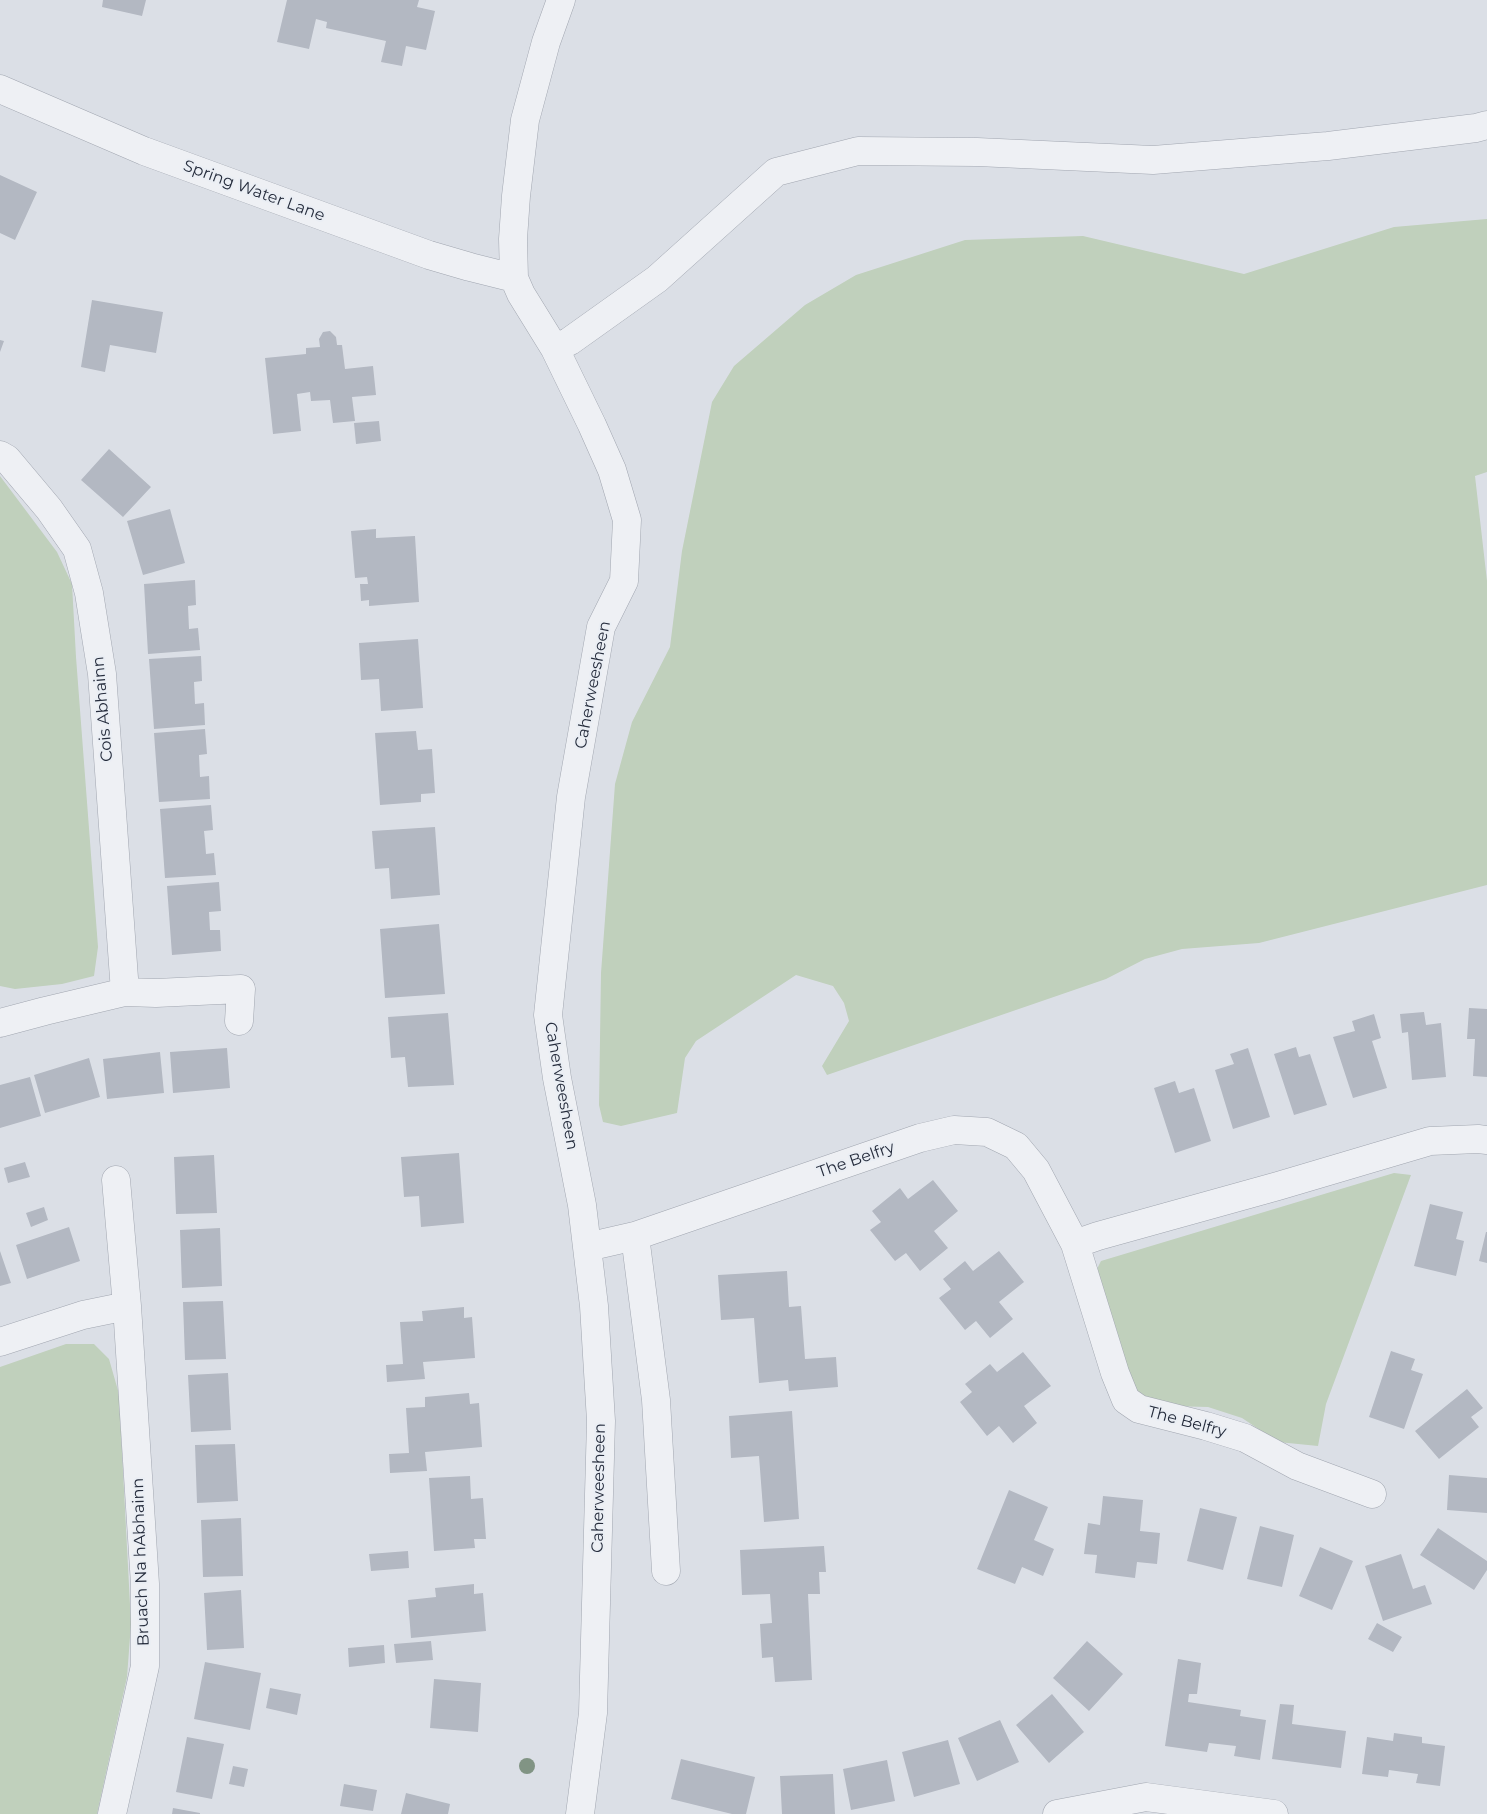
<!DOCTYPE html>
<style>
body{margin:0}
canvas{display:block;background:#dbdfe6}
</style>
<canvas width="1487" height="1814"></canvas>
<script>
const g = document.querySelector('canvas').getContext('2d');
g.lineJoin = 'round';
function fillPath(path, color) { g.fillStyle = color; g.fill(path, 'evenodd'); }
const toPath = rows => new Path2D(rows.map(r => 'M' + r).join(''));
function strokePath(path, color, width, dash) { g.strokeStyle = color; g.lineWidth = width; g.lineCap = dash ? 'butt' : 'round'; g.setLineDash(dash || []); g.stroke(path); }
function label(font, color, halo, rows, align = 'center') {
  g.font = font + ' Montserrat,sans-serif'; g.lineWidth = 4; g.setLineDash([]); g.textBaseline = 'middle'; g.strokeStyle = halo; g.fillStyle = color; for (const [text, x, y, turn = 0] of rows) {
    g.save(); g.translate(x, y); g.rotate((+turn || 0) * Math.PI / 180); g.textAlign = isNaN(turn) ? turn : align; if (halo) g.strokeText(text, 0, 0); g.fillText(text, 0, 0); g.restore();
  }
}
fillPath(toPath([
 [1487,219,1487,472,1475,476,1487,581,1487,885,1259,943,1182,949,1145,959,1106,979,827,1075,822,1066,849,1021,844,1003,833,986,796,975,696,1041,685,1058,677,1113,621,1126,603,1122,599,1105,601,973,615,784,632,722,670,647,682,551,712,402,734,366,805,305,856,275,965,240,1083,236,1244,274,1394,227],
 [0,476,57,552,72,584,76,657,98,947,94,976,62,984,15,989,0,986],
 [1394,1173,1411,1175,1326,1404,1318,1446,1278,1442,1242,1418,1208,1407,1169,1406,1140,1400,1134,1392,1097,1269,1101,1261],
 [66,1344,94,1344,109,1359,119,1394,131,1624,127,1677,97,1814,0,1814,0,1367]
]), '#c0d0bc');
fillPath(toPath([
 [103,0,146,0,142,16,102,7],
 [287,0,419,0,417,7,435,11,426,50,406,46,402,66,381,62,386,41,326,28,327,22,316,19,309,49,277,42],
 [0,175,37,192,15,240,0,233],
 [92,300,163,312,156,353,110,345,105,372,81,367],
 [330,331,336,337,337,345,342,345,345,369,373,366,376,395,352,397,355,421,333,423,330,400,311,401,310,392,297,394,301,431,273,434,265,358,306,354,306,348,320,347,319,339,323,332],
 [0,340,4,341,0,352],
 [379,421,381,441,356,444,354,423],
 [109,449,151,487,123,517,81,480],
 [170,509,185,563,143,575,127,521],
 [376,529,376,538,415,536,419,602,369,606,369,600,361,601,360,584,368,584,367,577,355,578,351,531],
 [195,580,196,605,188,606,189,629,198,628,200,650,148,654,144,584],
 [418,639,423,708,381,711,379,679,361,680,359,643],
 [201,656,202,681,194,682,195,704,204,703,205,725,154,729,149,659],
 [205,729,207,754,199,755,200,777,209,776,210,799,159,802,154,733],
 [416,731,418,750,432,749,435,793,421,794,421,802,380,805,375,733],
 [211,805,213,830,204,831,205,841,206,854,214,853,216,875,165,878,160,809],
 [435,827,440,895,391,899,389,868,375,869,372,831],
 [219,882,221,911,209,912,210,930,220,930,221,951,172,955,167,886],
 [439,924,445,994,385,998,380,929],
 [1469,1008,1487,1009,1487,1077,1473,1076,1475,1039,1467,1039],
 [1424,1012,1426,1025,1441,1023,1446,1077,1412,1080,1408,1032,1402,1033,1400,1014],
 [448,1013,454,1085,408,1087,405,1057,391,1058,388,1017],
 [1374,1014,1381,1038,1372,1041,1387,1088,1353,1098,1333,1037,1355,1031,1352,1021],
 [1296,1047,1299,1057,1310,1054,1327,1105,1294,1115,1274,1054],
 [227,1048,230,1088,173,1093,170,1052],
 [1248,1048,1270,1117,1233,1129,1215,1070,1234,1064,1230,1054],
 [160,1052,164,1093,107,1099,103,1059],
 [89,1058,100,1097,45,1113,34,1075],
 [30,1077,41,1116,0,1128,0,1085],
 [1175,1081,1179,1093,1194,1088,1211,1141,1175,1153,1154,1088],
 [459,1153,464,1223,421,1227,419,1196,404,1197,401,1157],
 [214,1155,217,1213,176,1214,174,1157],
 [25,1162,30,1177,8,1183,4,1168],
 [933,1180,958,1211,934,1231,948,1248,920,1271,906,1253,895,1261,870,1230,881,1222,872,1211,900,1188,908,1199],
 [1430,1204,1463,1212,1456,1239,1464,1241,1456,1276,1414,1266],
 [44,1207,48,1220,31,1227,26,1213],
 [69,1227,80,1261,27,1279,16,1245],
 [220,1228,222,1286,182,1288,180,1230],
 [1486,1232,1487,1232,1487,1263,1479,1261],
 [0,1251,11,1283,0,1286],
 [999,1251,1024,1282,999,1302,1013,1319,990,1338,976,1321,965,1330,939,1298,951,1289,943,1279,965,1261,973,1271],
 [787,1271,789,1307,801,1306,805,1359,836,1357,838,1387,789,1391,788,1380,759,1383,754,1318,721,1320,718,1275],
 [223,1301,226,1359,185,1360,183,1302],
 [464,1307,464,1318,472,1317,475,1358,423,1362,425,1379,387,1382,386,1365,403,1364,400,1322,423,1321,422,1311],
 [1391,1351,1415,1359,1411,1370,1423,1374,1404,1429,1369,1417],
 [1023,1352,1051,1386,1024,1406,1037,1423,1013,1443,999,1426,987,1436,960,1402,972,1392,965,1384,990,1364,997,1372],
 [228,1373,231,1430,191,1432,188,1375],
 [1467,1389,1483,1408,1471,1417,1479,1427,1439,1459,1415,1431],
 [469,1393,470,1404,479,1403,482,1447,425,1452,427,1471,390,1473,389,1454,409,1453,406,1408,425,1407,425,1397],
 [792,1411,799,1519,764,1522,759,1456,731,1458,729,1416],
 [235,1444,238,1501,197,1503,195,1445],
 [1449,1475,1487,1478,1487,1513,1447,1510],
 [470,1476,471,1499,483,1498,486,1539,474,1539,475,1548,434,1551,429,1478],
 [1009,1490,1048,1507,1034,1540,1054,1549,1043,1576,1022,1567,1015,1584,977,1569],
 [1103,1496,1143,1500,1140,1531,1160,1533,1157,1564,1137,1562,1135,1578,1095,1573,1097,1555,1084,1554,1088,1523,1100,1525],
 [1200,1508,1237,1517,1223,1570,1187,1561],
 [241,1518,243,1576,203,1577,201,1520],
 [1260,1526,1294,1535,1282,1587,1247,1579],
 [1438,1528,1487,1561,1487,1570,1474,1590,1420,1555],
 [824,1546,826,1572,819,1572,820,1594,808,1594,812,1680,775,1682,773,1657,762,1658,760,1624,772,1623,770,1594,742,1595,740,1550],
 [1320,1547,1353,1561,1332,1610,1299,1596],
 [408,1551,409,1568,371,1571,369,1554],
 [1401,1554,1413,1589,1425,1585,1432,1604,1383,1621,1365,1566],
 [474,1584,474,1594,483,1593,486,1631,411,1638,408,1600,436,1597,435,1588],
 [241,1590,244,1648,207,1650,204,1593],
 [1377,1623,1402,1637,1393,1652,1368,1639],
 [431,1641,433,1660,396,1663,394,1644],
 [1087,1641,1123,1674,1089,1711,1053,1678],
 [384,1645,385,1663,349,1667,348,1648],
 [1178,1659,1201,1663,1197,1694,1189,1694,1188,1702,1241,1710,1240,1716,1266,1720,1260,1760,1234,1756,1236,1746,1209,1743,1207,1752,1165,1746],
 [205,1662,261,1673,250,1730,194,1719],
 [434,1679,481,1683,478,1732,430,1728],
 [270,1688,301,1694,297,1715,266,1708],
 [1052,1694,1084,1732,1049,1763,1016,1725],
 [1280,1704,1294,1705,1292,1724,1346,1731,1341,1768,1272,1759],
 [1000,1720,1019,1762,977,1781,958,1738],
 [1394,1733,1422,1737,1422,1743,1445,1746,1440,1786,1416,1783,1418,1774,1389,1770,1388,1777,1362,1774,1367,1737,1393,1741],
 [187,1737,224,1744,212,1799,176,1792],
 [948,1740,960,1784,914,1797,902,1752],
 [681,1759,755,1777,746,1814,732,1814,671,1799],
 [887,1760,895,1801,851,1810,843,1769],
 [233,1766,248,1769,244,1787,229,1784],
 [833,1774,835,1814,782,1814,780,1776],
 [344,1784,377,1790,373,1811,340,1806],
 [406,1793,450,1804,448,1814,401,1814],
 [173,1808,200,1813,200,1814,172,1814]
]), '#b3b8c2');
const minor = toPath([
 [561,0,546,42,525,120,516,196,513,239,514,278,521,294,555,349,592,425,612,470,627,520,624,581,601,627,571,797,548,1015,557,1078,582,1205,594,1306,601,1421,593,1713,580,1814],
 [0,89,144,151,429,255,470,267,514,278],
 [555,349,570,341,657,279,776,172,858,151,977,152,1153,160,1328,146,1476,128,1487,125],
 [0,455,7,459,49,509,77,549,89,593,102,674,125,992],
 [0,1023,45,1011,125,992,156,993,241,989,239,1021],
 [635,1236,656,1400,666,1571],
 [1075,1244,1115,1373,1126,1400,1139,1409,1206,1426,1245,1438,1297,1466,1372,1494],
 [587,1247,635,1236,920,1138,954,1130,987,1132,1016,1146,1036,1170,1075,1244,1098,1236,1278,1186,1430,1141,1478,1139,1487,1140],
 [0,1342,83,1315,127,1306],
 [112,1814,145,1666,145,1584,127,1306,116,1180],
 [1057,1814,1146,1797,1274,1814]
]);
strokePath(minor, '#a1a6b0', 29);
strokePath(minor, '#eef0f4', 28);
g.fillStyle = '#819484';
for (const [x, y] of [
 [527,1766]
]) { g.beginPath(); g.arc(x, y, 8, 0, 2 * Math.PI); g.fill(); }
label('16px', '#252c3c', '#eaeef4', [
 ["Spring Water Lane",254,191,20],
 ["Caherweesheen",593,685,-79],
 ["Cois Abhainn",103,709,-95],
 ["Caherweesheen",561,1086,80],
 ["The Belfry",856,1160,-19],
 ["The Belfry",1187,1422,15],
 ["Caherweesheen",599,1488,-89],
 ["Bruach Na hAbhainn",141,1562,-92]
]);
</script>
